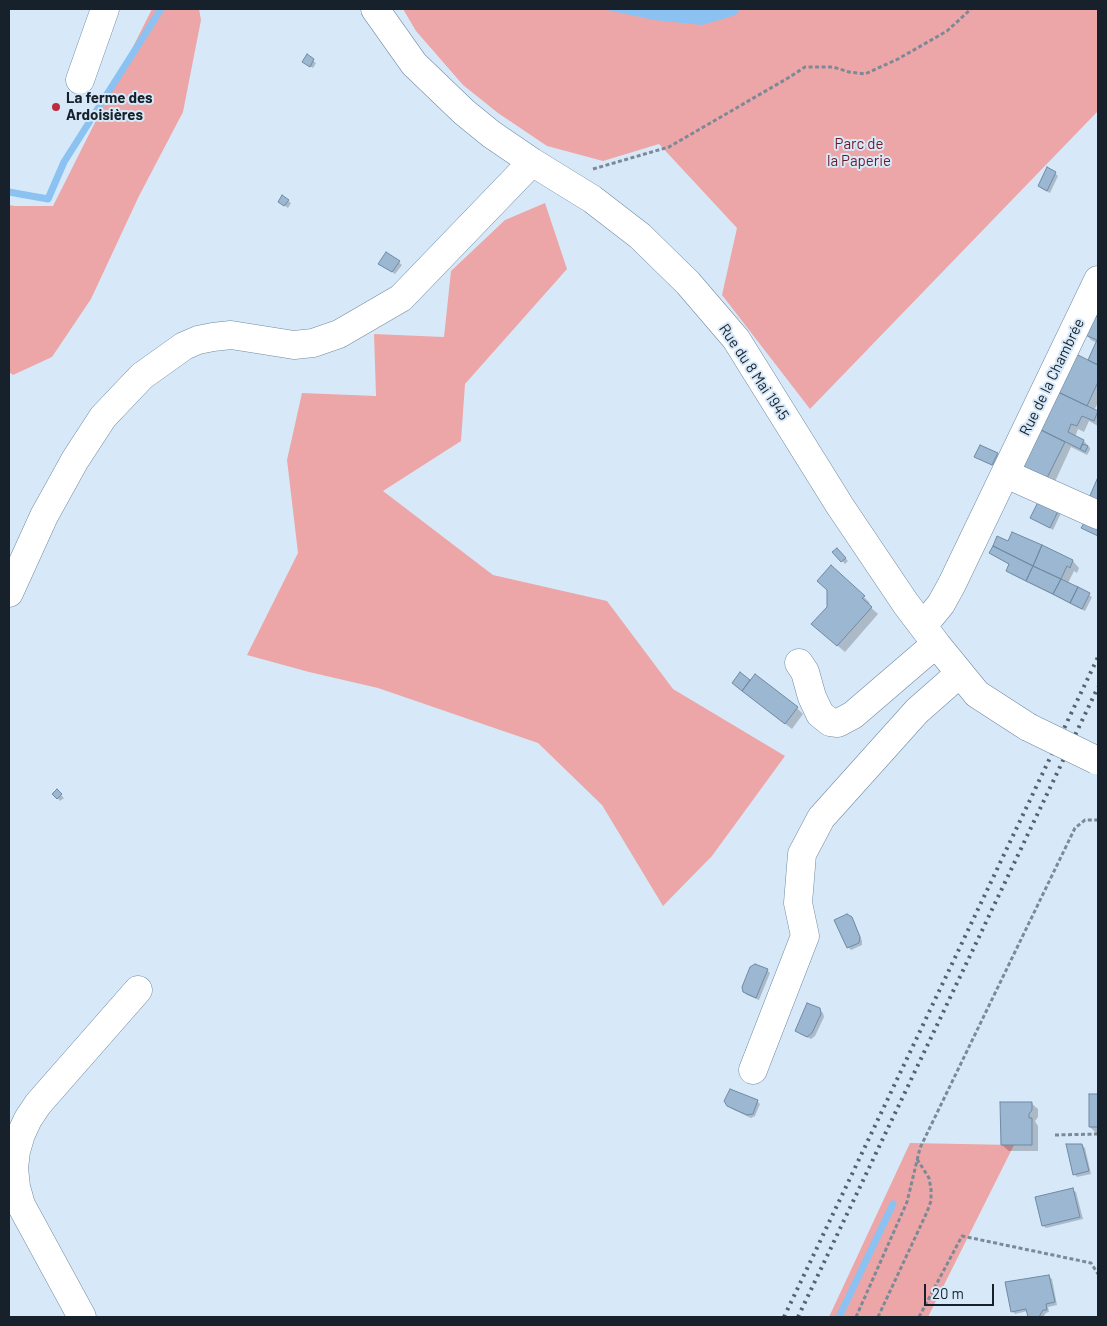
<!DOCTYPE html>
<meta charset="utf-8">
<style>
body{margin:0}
#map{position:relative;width:1107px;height:1326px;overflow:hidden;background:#d7e9f9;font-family:Barlow,sans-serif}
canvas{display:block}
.frame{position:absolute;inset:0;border:10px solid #16212b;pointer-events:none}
.scale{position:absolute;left:924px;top:1284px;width:70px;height:22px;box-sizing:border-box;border:2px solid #16212b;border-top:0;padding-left:6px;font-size:15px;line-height:18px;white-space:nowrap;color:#16212b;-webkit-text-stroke:4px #d7e9f9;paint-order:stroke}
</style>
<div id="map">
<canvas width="1107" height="1326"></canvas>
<div class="frame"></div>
<div class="scale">20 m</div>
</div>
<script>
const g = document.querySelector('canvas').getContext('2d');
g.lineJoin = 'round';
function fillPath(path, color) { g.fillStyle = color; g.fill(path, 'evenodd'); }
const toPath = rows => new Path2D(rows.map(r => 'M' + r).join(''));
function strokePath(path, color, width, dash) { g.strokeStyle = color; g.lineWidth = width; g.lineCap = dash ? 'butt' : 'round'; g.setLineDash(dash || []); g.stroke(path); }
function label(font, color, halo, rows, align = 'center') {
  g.font = font + ' Barlow,sans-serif'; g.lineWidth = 4; g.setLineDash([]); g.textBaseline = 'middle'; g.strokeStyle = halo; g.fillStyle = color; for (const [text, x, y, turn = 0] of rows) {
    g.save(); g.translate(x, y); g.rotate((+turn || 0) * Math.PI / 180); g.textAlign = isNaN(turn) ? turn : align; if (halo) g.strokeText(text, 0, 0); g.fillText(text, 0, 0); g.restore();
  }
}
fillPath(toPath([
 [152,9,199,9,201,20,183,112,139,196,91,299,52,357,13,375,9,372,9,205,15,206,53,206],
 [403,9,1098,9,1098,111,810,409,722,295,737,228,659,144,603,161,547,146,498,113,463,85,416,31],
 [545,203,567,269,465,384,461,441,383,491,493,575,607,601,673,689,785,756,712,856,663,906,602,805,538,743,378,688,309,672,247,655,298,553,287,460,302,393,376,396,374,334,444,337,451,271,505,220],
 [910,1143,1014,1145,928,1317,829,1317]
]), '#eda6a7');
fillPath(toPath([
 [592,9,740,9,736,15,702,25,654,20,607,10]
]), '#8bc2f2');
fillPath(toPath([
 [307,56,316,63,313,68,306,64],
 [1055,173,1058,176,1050,193,1042,189,1039,186],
 [288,201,291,203,288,208,282,204],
 [387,253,402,265,395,274,380,264],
 [1098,305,1098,402,1094,411,1098,413,1098,426,1089,421,1084,432,1078,429,1075,437,1084,441,1090,448,1090,450,1087,455,1071,447,1053,486,1022,468,1075,355,1088,362,1097,343,1091,340,1085,333],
 [997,454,1000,457,995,467,976,457],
 [1062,511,1053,530,1032,517],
 [1013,533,1073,561,1079,568,1077,573,1074,571,1068,583,1092,597,1085,611,1011,574,1008,571,1010,565,990,553,1009,543],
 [837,549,848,561,845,564,834,552],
 [864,597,870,603,868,605,878,614,845,652,819,630],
 [740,674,751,681,797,708,803,714,792,729,736,686],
 [57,791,64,798,60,801,54,794],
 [851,918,854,921,862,941,862,945,851,950,848,947],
 [767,970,770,973,759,1000,747,995,744,992],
 [819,1009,823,1013,824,1017,815,1036,811,1039,800,1034,797,1031],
 [1091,1095,1098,1095,1098,1135,1090,1127],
 [757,1101,760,1104,755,1116,751,1118,732,1109,728,1106],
 [1031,1103,1038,1109,1038,1117,1035,1121,1038,1126,1038,1151,1009,1151,1002,1145],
 [1082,1145,1085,1148,1091,1174,1077,1177,1074,1174],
 [1073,1190,1076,1192,1083,1219,1046,1228,1043,1226],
 [1049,1276,1052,1279,1057,1305,1048,1307,1049,1312,1046,1313,1043,1317,1029,1317,1028,1311,1015,1314,1012,1311]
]), '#0003');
strokePath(toPath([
 [9,192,48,199,64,162,161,9],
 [839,1317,893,1204]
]), '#8bc2f2', 7);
const building = toPath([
 [307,54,314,59,310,67,302,62,307,54],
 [1047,167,1056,172,1047,191,1038,186,1047,167],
 [282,195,289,200,284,206,278,202,282,195],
 [386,252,400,261,392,272,378,264,386,252],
 [1092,315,1098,317,1098,365,1088,360,1097,340,1083,334,1092,315],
 [1074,353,1098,365,1098,382,1087,406,1056,391,1074,353],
 [1056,391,1098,411,1094,421,1082,416,1077,426,1071,424,1068,432,1084,440,1080,449,1039,429,1056,391],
 [1039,429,1065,442,1046,480,1020,468,1039,429],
 [1083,444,1088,446,1085,452,1080,449,1083,444],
 [980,445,998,453,992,465,974,457,980,445],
 [1098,477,1098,503,1089,498,1098,477],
 [1040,498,1060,507,1050,528,1030,518,1040,498],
 [1086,520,1098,526,1098,536,1081,528,1086,520],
 [1012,532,1042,545,1033,566,993,546,997,536,1008,541,1012,532],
 [1042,545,1073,560,1070,568,1067,566,1061,579,1033,566,1042,545],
 [993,546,1033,566,1026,581,1006,571,1009,564,989,553,993,546],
 [837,548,846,558,841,562,832,552,837,548],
 [831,565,865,596,862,598,872,607,837,646,811,624,827,607,827,590,817,581,831,565],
 [1033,566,1061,579,1053,594,1026,581,1033,566],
 [1061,579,1078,587,1070,603,1053,594,1061,579],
 [1078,587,1090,593,1082,609,1070,603,1078,587],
 [740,672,750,680,742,691,732,683,740,672],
 [755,674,798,707,785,724,742,691,755,674],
 [57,789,62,794,57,799,52,794,57,789],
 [847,914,852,917,860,937,859,943,847,948,834,920,847,914],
 [755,964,768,969,756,998,743,992,742,987,750,967,755,964],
 [807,1003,820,1008,821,1014,812,1033,807,1037,795,1031,807,1003],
 [730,1089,758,1100,753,1114,747,1115,727,1106,724,1101,730,1089],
 [1089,1094,1098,1094,1098,1127,1089,1127,1089,1094],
 [1000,1102,1032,1102,1032,1110,1029,1114,1029,1118,1032,1118,1032,1145,1001,1145,1000,1102],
 [1066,1144,1082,1144,1089,1171,1073,1175,1066,1144],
 [1073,1188,1080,1217,1042,1226,1035,1197,1073,1188],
 [1049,1275,1055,1302,1046,1304,1047,1310,1043,1310,1039,1317,1028,1317,1026,1309,1011,1312,1005,1282,1049,1275]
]);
fillPath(building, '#9bb7d1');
strokePath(building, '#6f8aa3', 1);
const minor = toPath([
 [375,9,414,64,464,112,491,134,532,162,592,199,640,236,688,283,736,339,840,506,906,604,937,645,977,694,1028,727],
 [80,80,105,9],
 [1006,474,1098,515],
 [9,593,44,516,75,460,103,417,142,376,184,346,198,340,213,337,231,335,294,345,313,343,339,334,401,298,532,162],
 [922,624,932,615,941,604,952,584,1098,280],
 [799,663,805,672,812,697,820,714,830,722,838,723,853,715,924,654,937,645],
 [753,1070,805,936,798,903,802,854,821,818,917,711,959,674],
 [82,1317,21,1205,16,1187,14,1168,16,1151,21,1134,28,1119,38,1104,138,990]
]);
strokePath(minor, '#6f89a2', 29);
strokePath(toPath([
 [593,169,669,147,788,78,805,67,833,67,849,72,865,74,898,59,947,31,971,9],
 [1055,1135,1098,1134],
 [856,1317,907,1202,920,1148,1075,828,1085,820,1098,820],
 [878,1317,927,1212,931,1201,931,1189,929,1178,917,1159],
 [919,1317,962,1236,1091,1263,1098,1274]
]), '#7c8a97', 3, [4, 2.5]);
strokePath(minor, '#fff', 28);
strokePath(toPath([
 [784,1317,1098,657],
 [798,1317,1098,687]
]), '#56636f', 4, [2.5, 5]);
const minorBridge = toPath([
 [1028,727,1096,760]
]);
strokePath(minorBridge, '#6f89a2', 29, []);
strokePath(minorBridge, '#fff', 28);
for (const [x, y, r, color] of [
 [56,107,5,"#bd2c43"]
]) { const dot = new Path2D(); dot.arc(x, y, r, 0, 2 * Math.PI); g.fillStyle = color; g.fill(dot); strokePath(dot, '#d7e9f9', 2); }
label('bold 15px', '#16212b', '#d7e9f9', [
 ["La ferme des",66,98],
 ["Ardoisières",66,115]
], 'left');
label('15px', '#6f1825', '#d7e9f9', [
 ["Parc de",859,144],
 ["la Paperie",859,161]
]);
label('15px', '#16212b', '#d7e9f9', [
 ["Rue du 8 Mai 1945",754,372,56],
 ["Rue de la Chambrée",1052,377,-64]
]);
</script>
